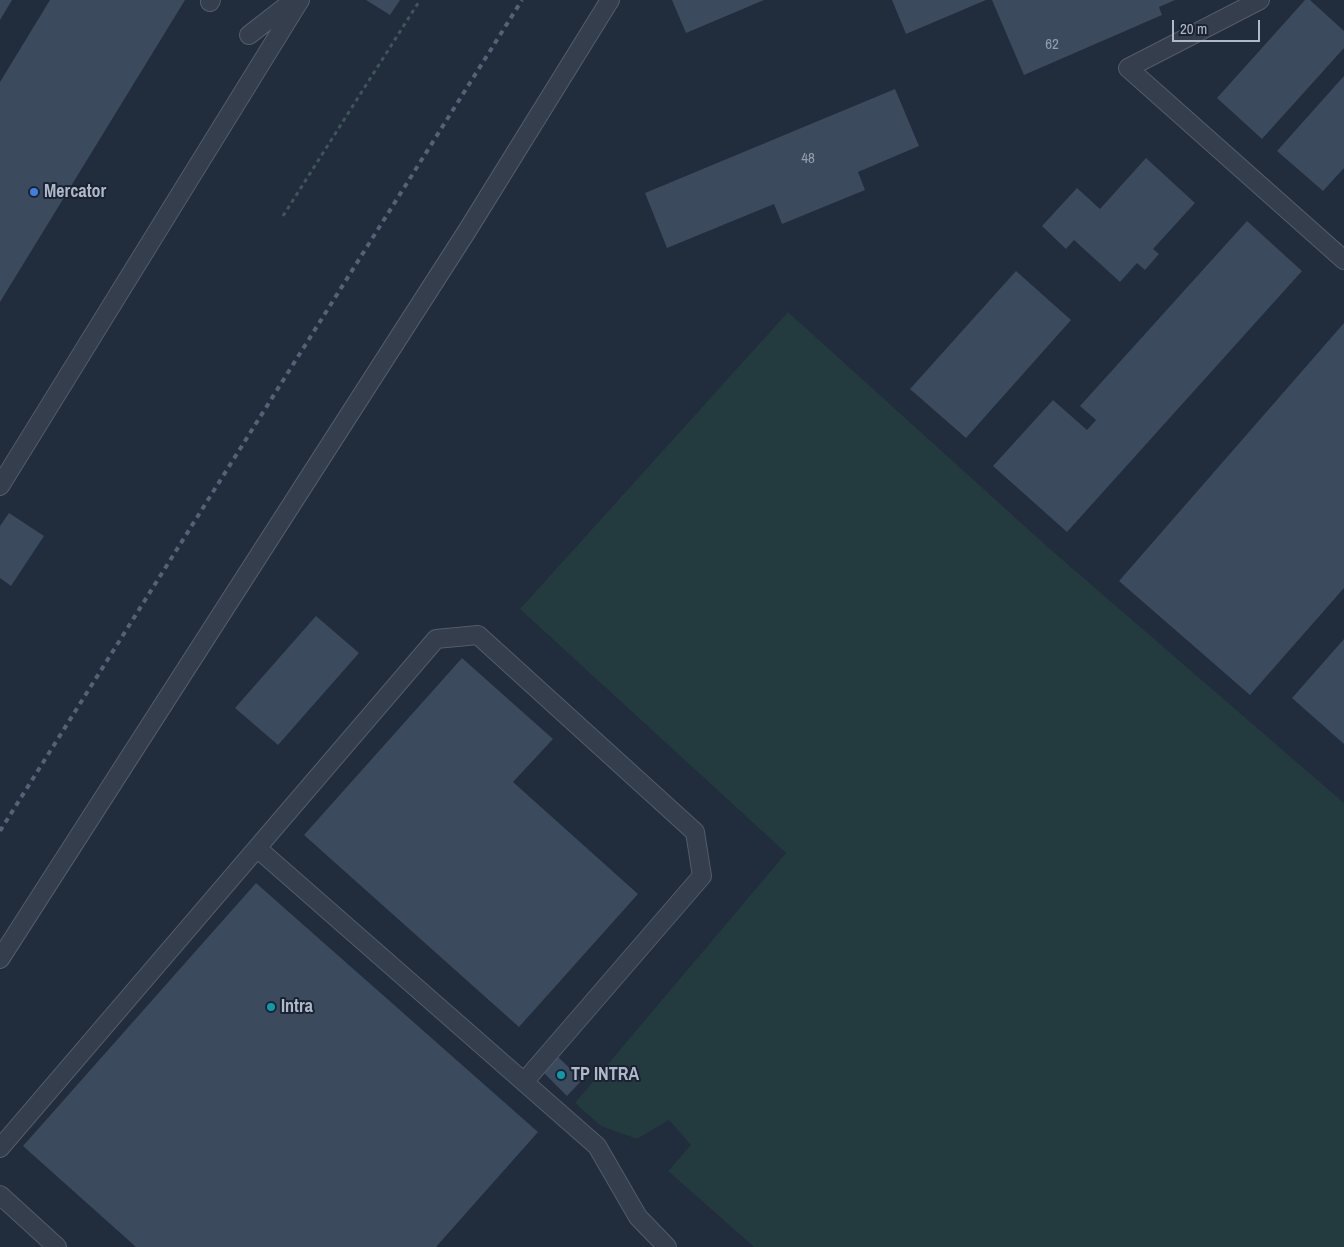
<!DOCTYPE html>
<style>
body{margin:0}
#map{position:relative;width:1344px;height:1247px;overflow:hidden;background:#212c3d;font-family:"Archivo Narrow",sans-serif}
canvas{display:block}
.scale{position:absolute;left:1172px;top:20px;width:88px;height:22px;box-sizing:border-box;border:2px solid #b0b9c9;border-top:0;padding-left:6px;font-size:15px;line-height:18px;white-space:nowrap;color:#b0b9c9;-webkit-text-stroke:4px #1a2332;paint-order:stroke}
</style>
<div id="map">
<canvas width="1344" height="1247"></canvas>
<div class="scale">20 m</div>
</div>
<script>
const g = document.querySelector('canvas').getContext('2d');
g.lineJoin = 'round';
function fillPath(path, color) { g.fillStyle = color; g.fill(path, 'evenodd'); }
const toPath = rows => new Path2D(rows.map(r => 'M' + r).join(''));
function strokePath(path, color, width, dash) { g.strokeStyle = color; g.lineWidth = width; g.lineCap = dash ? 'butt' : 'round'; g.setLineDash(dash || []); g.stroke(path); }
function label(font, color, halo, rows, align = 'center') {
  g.font = font + ' "Archivo Narrow",sans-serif'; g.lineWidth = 4; g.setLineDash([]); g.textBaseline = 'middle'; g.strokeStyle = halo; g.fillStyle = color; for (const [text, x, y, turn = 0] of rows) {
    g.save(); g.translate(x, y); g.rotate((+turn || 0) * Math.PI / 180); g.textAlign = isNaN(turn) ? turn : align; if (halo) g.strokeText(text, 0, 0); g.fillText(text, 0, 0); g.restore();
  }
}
fillPath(toPath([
 [788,312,1050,549,1344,803,1344,1247,754,1247,668,1171,691,1145,669,1120,637,1139,601,1126,575,1103,786,853,520,609]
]), '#233a3e');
fillPath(toPath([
 [0,0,12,0,0,20],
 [50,0,185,0,0,302,0,82],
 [366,0,400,0,390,15],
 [672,0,764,0,686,33],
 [892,0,986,0,906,34],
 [992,0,1175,0,1159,7,1162,15,1024,75],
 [1305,0,1310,0,1344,31,1344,48,1262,139,1217,98],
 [1344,76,1344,168,1323,191,1277,151],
 [895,89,919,146,858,172,865,190,782,224,774,204,667,248,645,193],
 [1146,158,1195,203,1153,249,1159,254,1145,270,1137,263,1120,282,1074,240,1066,249,1042,226,1077,188,1100,209],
 [1247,221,1302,271,1067,532,993,466,1053,400,1087,430,1096,420,1080,406],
 [1016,271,1071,320,966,438,910,389],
 [1344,323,1344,588,1250,695,1119,581],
 [9,513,44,536,11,586,0,578,0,526],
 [316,616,359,653,278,745,235,708],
 [1344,639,1344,744,1292,698],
 [462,658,553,739,513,782,638,894,519,1027,304,835],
 [256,883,538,1132,436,1247,136,1247,23,1146],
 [556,1055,582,1080,567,1096,541,1070]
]), '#3c4a5d');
const lane = toPath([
 [1260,0,1128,68,1344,260],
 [210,2,211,0],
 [249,35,294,0],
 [0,486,300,0],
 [257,848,597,1146,638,1217,667,1247],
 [0,959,467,231,610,0],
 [0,1148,436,639,478,635,695,832,702,876,524,1082],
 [0,1195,57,1247]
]);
strokePath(lane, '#535c6b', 20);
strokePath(toPath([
 [283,216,420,0]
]), '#3e5658', 3, [4, 4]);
strokePath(lane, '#353e4d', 18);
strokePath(toPath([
 [0,831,522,0]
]), '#566274', 4, [5, 5]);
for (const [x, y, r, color] of [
 [34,192,5,"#3f7fe0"],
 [271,1007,5,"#0f9aa8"],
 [561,1075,5,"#0f9aa8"]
]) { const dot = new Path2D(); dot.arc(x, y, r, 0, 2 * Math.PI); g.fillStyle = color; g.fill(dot); strokePath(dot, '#1a2332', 2); }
label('15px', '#939dae', null, [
 ["62",1052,45],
 ["48",808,159]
]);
label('bold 18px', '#b0b9c9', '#1a2332', [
 ["Mercator",44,192],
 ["Intra",281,1007],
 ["TP INTRA",571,1075]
], 'left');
</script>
